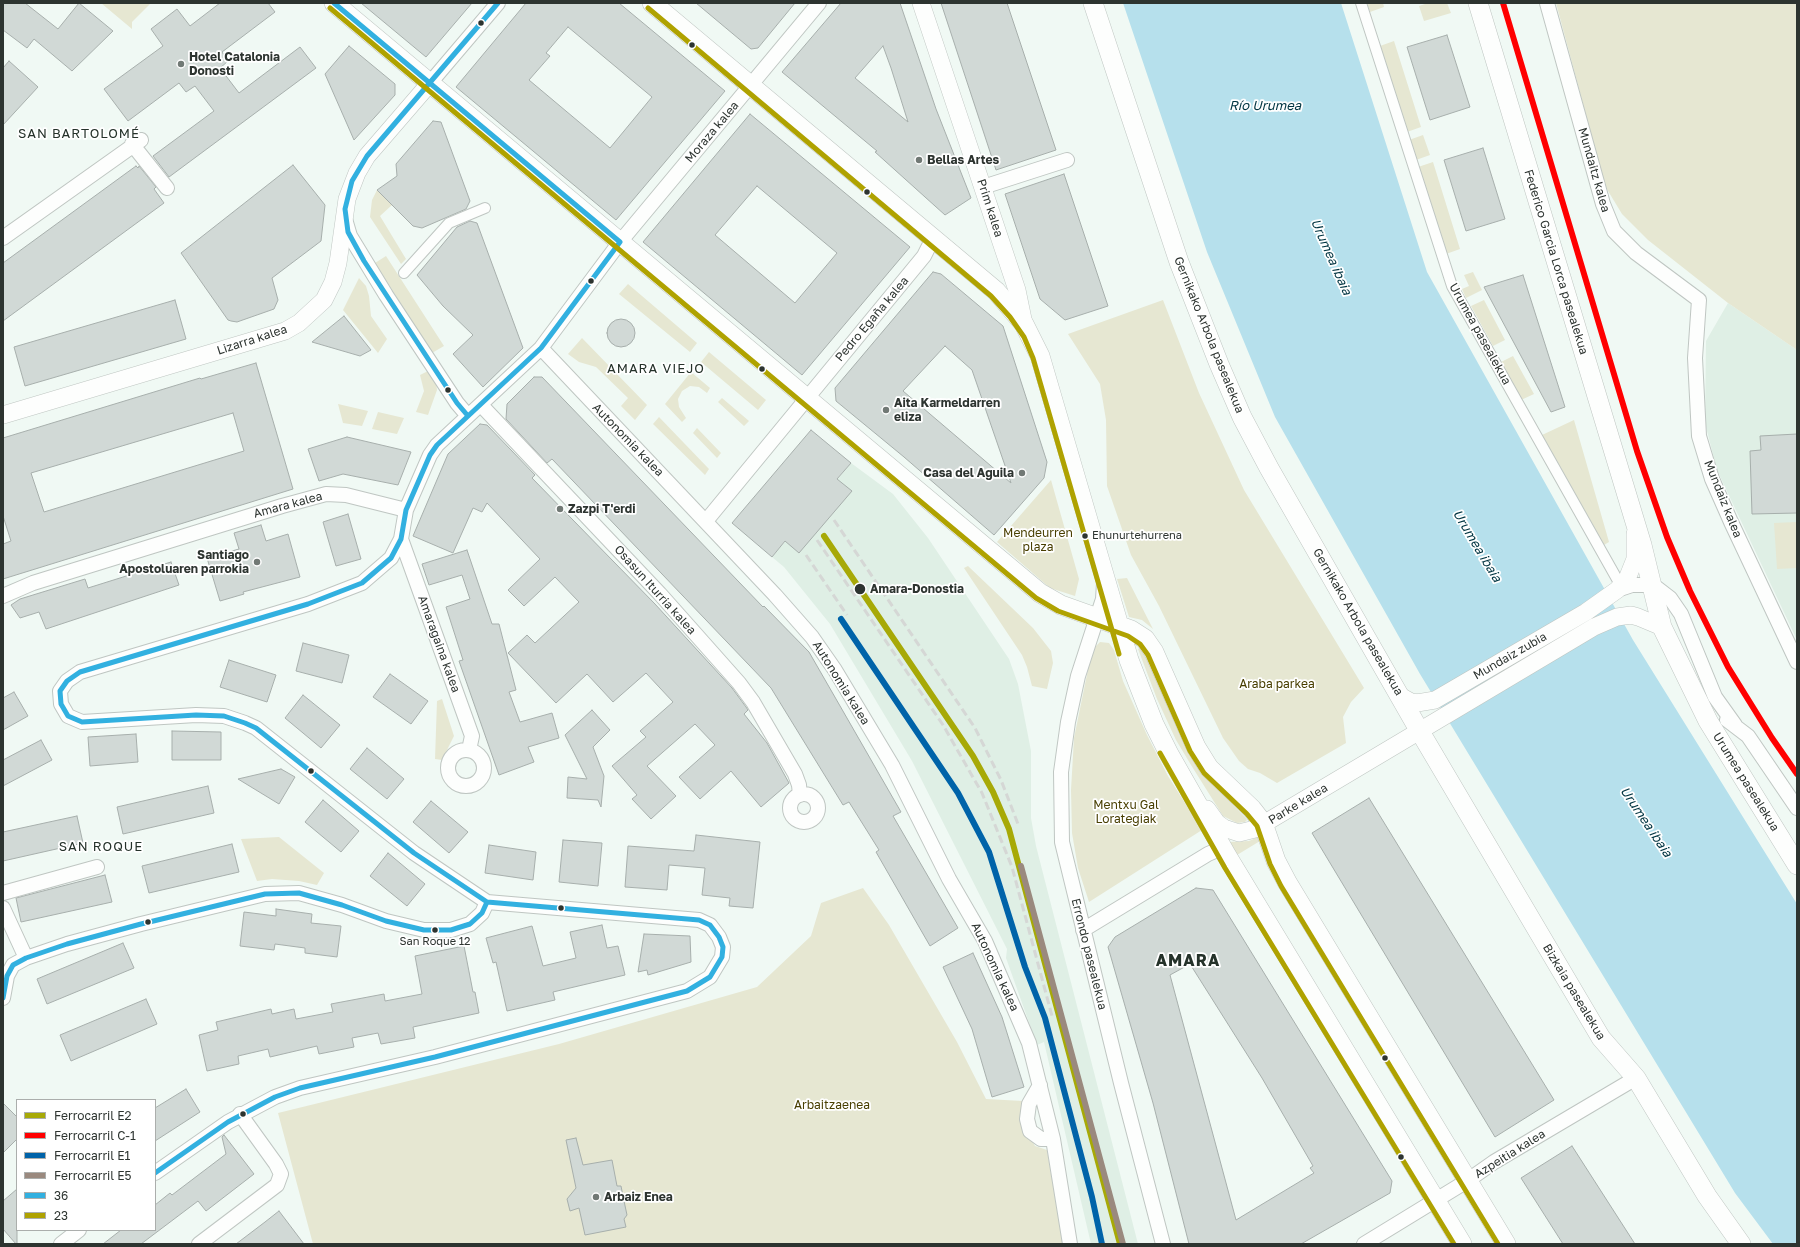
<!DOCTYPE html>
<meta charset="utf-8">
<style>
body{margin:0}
#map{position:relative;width:1800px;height:1247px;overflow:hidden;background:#f0f9f4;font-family:"Golos Text",sans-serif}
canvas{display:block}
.frame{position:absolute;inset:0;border:4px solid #2d3430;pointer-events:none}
.legend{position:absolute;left:16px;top:1099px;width:140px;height:132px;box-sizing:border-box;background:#fff;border:1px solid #abaeac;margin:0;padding:5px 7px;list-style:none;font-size:12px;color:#2d3430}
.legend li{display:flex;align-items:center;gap:8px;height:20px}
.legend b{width:20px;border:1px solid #abaeac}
</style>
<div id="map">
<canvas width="1800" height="1247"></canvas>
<div class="frame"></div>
<ul class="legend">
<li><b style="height:5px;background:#a7a907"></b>Ferrocarril E2</li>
<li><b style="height:5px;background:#f00"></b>Ferrocarril C-1</li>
<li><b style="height:5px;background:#0063a9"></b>Ferrocarril E1</li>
<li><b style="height:5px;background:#9a897e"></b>Ferrocarril E5</li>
<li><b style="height:5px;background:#32b0e0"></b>36</li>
<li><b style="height:5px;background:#afa200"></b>23</li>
</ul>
</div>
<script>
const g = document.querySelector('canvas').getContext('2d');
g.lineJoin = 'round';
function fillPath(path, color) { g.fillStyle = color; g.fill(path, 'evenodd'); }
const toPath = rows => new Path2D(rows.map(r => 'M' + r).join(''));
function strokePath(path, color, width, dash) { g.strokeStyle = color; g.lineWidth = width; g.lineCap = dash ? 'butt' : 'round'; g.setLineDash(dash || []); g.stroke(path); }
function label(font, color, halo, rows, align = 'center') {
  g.font = font + ' "Golos Text",sans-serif'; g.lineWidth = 3.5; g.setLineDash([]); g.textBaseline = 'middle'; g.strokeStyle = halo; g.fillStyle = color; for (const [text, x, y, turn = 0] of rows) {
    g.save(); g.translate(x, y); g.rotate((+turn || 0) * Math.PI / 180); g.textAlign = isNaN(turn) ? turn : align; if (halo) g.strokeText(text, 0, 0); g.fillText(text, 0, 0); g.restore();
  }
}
fillPath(toPath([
 [1728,303,1797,350,1797,640,1717,470,1705,423,1706,341],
 [851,463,893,494,928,538,1009,659,1018,684,1031,751,1031,818,1036,846,1138,1244,1091,1244,1044,1042,1037,1045,1006,958,1007,949,912,761,830,624,784,567,772,557]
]), '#dfefe5');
fillPath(toPath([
 [101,3,151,3,132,22,132,29],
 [1367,3,1383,3,1384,7,1370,12],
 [1428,3,1447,3,1451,13,1424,21,1419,6],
 [1556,3,1797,3,1797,350,1728,303,1648,240,1622,214,1605,186],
 [1394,41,1421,127,1407,132,1380,46],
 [1423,135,1430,155,1416,160,1409,140],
 [1433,162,1460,249,1446,254,1418,167],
 [377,190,392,205,380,216,406,259,401,264,370,217,372,200],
 [386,256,444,346,432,353,375,263],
 [1473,272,1482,290,1466,298,1462,289,1469,286,1464,275],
 [359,278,366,286,369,296,371,316,387,339,378,353,343,310],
 [628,284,697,343,690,352,619,294],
 [1163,300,1199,393,1244,490,1364,688,1351,702,1343,717,1346,743,1277,783,1260,773,1248,769,1239,761,1223,738,1159,606,1131,555,1107,486,1106,420,1100,384,1068,334],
 [1484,300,1505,340,1493,346,1471,306],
 [582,338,647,405,635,420,621,406,628,398,596,367,579,362,568,354],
 [709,352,766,400,758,410,701,362],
 [1513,356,1534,394,1521,400,1499,363],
 [430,370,436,381,437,390,428,415,416,412,424,391,420,375],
 [691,372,710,388,707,393,699,387,690,386,682,391,678,399,679,407,686,418,682,422,665,404],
 [722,398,749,421,744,426,718,402],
 [338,404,368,411,362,426,343,423],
 [378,412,404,418,397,434,372,429],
 [659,417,709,469,705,475,653,424],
 [1574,420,1609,542,1604,545,1542,435],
 [697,428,721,453,717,458,693,433],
 [1051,480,1079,579,1075,596,1050,588,997,542],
 [1797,522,1797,568,1777,569,1774,523],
 [968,566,1033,628,1051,651,1053,663,1047,689,1032,686,1027,667,1022,655,964,568],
 [1127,578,1153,629,1142,620,1129,617,1117,579],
 [1100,642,1109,643,1114,650,1123,681,1147,735,1168,776,1202,830,1089,902,1078,868,1072,833,1071,790,1074,738,1092,650],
 [1140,648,1153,669,1175,724,1200,771,1245,817,1247,820,1245,822,1237,823,1223,816,1191,765,1176,740,1157,699,1138,649],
 [442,699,454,736,442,760,435,759,437,701],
 [279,837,324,873,317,885,299,881,272,879,257,881,241,839],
 [1258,837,1260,841,1237,855,1229,842,1249,841],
 [863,888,889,925,957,1042,986,1099,1023,1101,1024,1126,1035,1146,1047,1150,1063,1244,313,1244,278,1113,559,1044,757,987,811,936,821,903]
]), '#e6e7d2');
fillPath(toPath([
 [1123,3,1341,3,1427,272,1633,640,1797,904,1797,1244,1773,1244,1735,1193,1420,674,1275,417,1207,252]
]), '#b6e0ec');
const building = toPath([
 [3,3,25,3,58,29,79,3,113,31,72,71,34,39,27,48,3,30,3,3],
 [220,3,268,3,275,12,222,52,228,61,220,68,239,93,300,47,316,68,169,177,153,156,214,111,195,86,186,92,179,83,128,121,104,89,163,46,151,29,177,9,190,26,220,3],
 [361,3,472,3,426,57,361,3],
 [526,3,619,3,725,91,616,220,456,87,526,3],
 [568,27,652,97,610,148,529,80,550,56,546,53,568,27],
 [696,3,795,3,758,48,751,49,696,3],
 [841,3,900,3,936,109,971,198,945,215,875,152,877,151,782,72,841,3],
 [883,46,891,68,908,122,855,78,883,46],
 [941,3,1007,3,1056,150,996,170,941,3],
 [1447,35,1470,107,1430,120,1407,47,1447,35],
 [349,46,395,84,395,95,354,140,325,74,349,46],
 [9,61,38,87,3,125,3,68,9,61],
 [750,114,910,247,802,375,643,242,750,114],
 [757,186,837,253,795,303,715,235,757,186],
 [433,121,441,122,470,201,466,209,422,228,413,226,377,190,397,176,396,164,433,121],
 [1483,148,1505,219,1466,231,1444,160,1483,148],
 [293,165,325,205,321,241,272,278,278,300,274,309,237,322,231,321,228,320,181,253,293,165],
 [136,166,138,168,139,166,156,187,154,189,164,203,3,321,3,263,136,166],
 [1064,174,1108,306,1065,320,1040,299,1005,194,1064,174],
 [470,221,477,223,523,348,483,387,453,354,473,335,443,306,417,275,457,227,470,221],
 [933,272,941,274,1003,326,1047,462,1044,478,994,535,904,457,836,401,835,388,933,272],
 [945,346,972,370,1011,483,903,391,945,346],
 [1523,275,1565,407,1551,412,1484,287,1523,275],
 [175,300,186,339,25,386,14,347,175,300],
 [344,316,371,350,360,356,312,342,344,316],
 '607 333a14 14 0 1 1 28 0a14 14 0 1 1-28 0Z',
 [256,363,293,489,3,579,3,544,11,541,3,516,3,438,200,378,201,379,256,363],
 [233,413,244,451,44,512,31,473,233,413],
 [534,377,542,377,763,607,764,606,809,652,901,812,893,816,958,928,930,946,876,852,879,850,849,802,843,805,771,688,552,459,547,463,506,419,507,404,534,377],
 [480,424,487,425,535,475,532,478,655,604,732,688,746,707,748,710,744,714,767,743,789,783,761,807,731,771,700,799,679,777,715,745,695,724,647,766,676,796,651,819,632,799,637,795,612,766,646,737,640,731,673,702,646,673,613,702,587,674,556,703,508,653,527,635,535,643,579,602,555,577,524,606,508,590,540,559,487,503,482,512,473,508,453,553,413,536,448,454,480,424],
 [811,430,851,463,837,479,852,491,799,553,785,541,772,557,732,523,811,430],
 [1797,434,1797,513,1752,514,1750,451,1761,450,1760,436,1797,434],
 [347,437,411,452,398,485,343,474,319,481,308,449,347,437],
 [348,514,361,559,336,566,323,522,348,514],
 [261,525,266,541,288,534,300,577,243,592,244,594,220,601,207,558,239,549,234,533,261,525],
 [467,550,492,624,499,624,516,690,509,692,520,722,552,713,559,738,528,747,534,762,499,775,459,661,463,660,446,607,470,599,462,575,429,585,422,564,467,550],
 [171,562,179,585,46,629,39,612,20,618,11,605,20,599,85,579,88,588,171,562],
 [303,643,349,655,342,683,296,671,303,643],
 [229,660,276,675,267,702,220,687,229,660],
 [390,674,428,701,411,724,373,697,390,674],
 [14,692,28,716,3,730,3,698,14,692],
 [303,695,340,725,321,748,285,718,303,695],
 [592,710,610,730,593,747,604,776,601,807,598,800,567,798,568,777,587,779,565,735,592,710],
 [172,731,221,732,221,760,172,760,172,731],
 [136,734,138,762,90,766,88,737,136,734],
 [41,740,52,760,3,786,3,760,41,740],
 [367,748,404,779,387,799,350,769,367,748],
 [281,769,295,777,279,804,238,779,281,769],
 [208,786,214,813,123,834,117,807,208,786],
 [1369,798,1554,1100,1495,1137,1312,833,1369,798],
 [323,800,359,831,341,852,305,822,323,800],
 [431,801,468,832,449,853,413,822,431,801],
 [77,816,83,843,3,861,3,832,77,816],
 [696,835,760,842,753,908,729,906,730,898,702,895,705,868,669,865,667,890,625,887,628,846,694,851,696,835],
 [563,840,602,843,598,886,559,882,563,840],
 [232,844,239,872,149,893,142,866,232,844],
 [489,845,536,852,533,880,485,873,489,845],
 [388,853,425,884,407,906,370,876,388,853],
 [105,875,112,902,21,922,16,898,105,875],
 [1196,888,1213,890,1392,1181,1390,1193,1301,1244,1189,1244,1153,1103,1108,947,1115,937,1196,888],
 [1190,964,1262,1078,1313,1166,1310,1168,1314,1173,1236,1220,1170,975,1190,964],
 [276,909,312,914,311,923,341,926,337,957,305,953,305,948,275,944,274,950,240,946,244,912,276,916,276,909],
 [602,925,607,948,618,946,625,975,553,992,555,1000,507,1011,496,962,493,963,486,938,532,926,543,966,576,958,570,932,602,925],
 [644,934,690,936,691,962,648,975,647,970,638,972,644,934],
 [123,943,134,968,47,1004,37,979,123,943],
 [464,946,473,992,475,992,479,1013,413,1027,415,1038,381,1044,378,1033,352,1038,354,1047,319,1054,317,1046,270,1057,268,1049,238,1056,239,1064,207,1071,199,1035,218,1030,216,1022,271,1009,272,1014,294,1009,296,1019,333,1012,331,1004,384,994,385,1001,422,994,415,956,464,946],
 [973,953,1002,1017,1024,1087,992,1097,972,1029,943,967,973,953],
 [146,999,157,1024,71,1061,60,1035,146,999],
 [186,1089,200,1112,155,1141,155,1108,186,1089],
 [3,1103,17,1117,17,1139,3,1153,3,1103],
 [224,1135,254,1174,206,1211,198,1201,141,1244,103,1244,121,1230,155,1230,155,1205,170,1193,172,1195,226,1154,222,1137,224,1135],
 [576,1138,583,1165,612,1160,617,1186,621,1186,624,1201,627,1215,624,1219,626,1227,585,1235,579,1208,570,1211,567,1199,576,1188,566,1140,576,1138],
 [1572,1146,1635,1244,1563,1244,1521,1178,1572,1146],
 [17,1189,17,1244,16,1244,3,1229,3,1201,17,1189],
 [279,1211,304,1244,236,1244,265,1222,279,1211]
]);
fillPath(building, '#d1d9d6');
strokePath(building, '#a7afac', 1);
const pedestrian = toPath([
 [1361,3,1452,286,1617,579],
 [404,273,449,223,485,208]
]);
const minor = toPath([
 [1547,3,1603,204,1614,231,1636,253,1699,300,1695,358,1699,436,1712,479,1731,522,1797,662],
 [430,83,498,3],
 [132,144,167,188],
 [983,187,1067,160],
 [345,219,350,236,386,295,457,403,468,416],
 [3,238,141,140],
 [541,348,775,595,812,637,835,670,892,765,949,879,985,941,1029,1043,1053,1139,1070,1244],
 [481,405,660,594,739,683,753,702,795,774,799,785,800,795],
 [706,521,924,256,933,238],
 [401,539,472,736,469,750],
 [1104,583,1103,599,1078,676,1068,722,1061,772,1062,842,1121,1083,1163,1244],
 [1617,590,1632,585,1649,585,1657,588,1670,598,1681,614,1715,697,1735,725],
 [3,596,33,583,282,506,326,494,346,495,406,510],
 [1727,720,1748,736,1797,808],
 '448 768a18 18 0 1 1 36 0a18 18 0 1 1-36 0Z',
 '790 808a14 14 0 1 1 28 0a14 14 0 1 1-28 0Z',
 [3,893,97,867],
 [3,908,26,958],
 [1083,930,1208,854,1222,848],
 [3,998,7,976,13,965,26,958,67,944,141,924,265,894,299,893,342,905,386,921,424,930,451,930,470,924,482,913,487,902],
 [1040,1085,1029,1104,1027,1119,1030,1131,1041,1139,1053,1139],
 [155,1173,228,1122,275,1097,300,1088,435,1057,687,991,710,977,722,957,723,947,719,937,710,925,699,920,487,902,414,853,256,728,245,723,224,716,196,715,82,722,68,716,61,704,60,691,67,681,80,672,308,604,362,583,391,558,401,539,406,510,430,455,437,445,541,348,620,242,819,3],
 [61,1244,79,1230],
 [199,1244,277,1185,281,1174,276,1164,240,1114],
 [1364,1244,1467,1181,1494,1162,1636,1078]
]);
const tertiary = toPath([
 [921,3,1017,290,1024,324],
 [3,415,285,331,299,323,324,300,333,282,338,263,347,199,357,173,367,156,430,83],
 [1400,696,1411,702,1417,703,1435,700,1586,612,1617,590,1627,579,1635,559,1635,534],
 [1207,809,1217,823,1224,828,1239,833,1255,829,1594,627,1617,617,1631,615,1638,617,1662,627]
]);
const secondary = toPath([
 [334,3,1040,593,1061,605,1131,630,1145,639,1154,652,1196,747,1209,768,1252,809,1263,823,1276,861,1287,882,1506,1244],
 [652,3,996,291,1024,324,1040,356,1129,660,1154,724,1169,754,1227,856,1462,1244],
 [1093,3,1179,262,1219,364,1242,417,1269,468,1419,730,1601,1038,1636,1078,1707,1196,1741,1244],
 [1478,3,1642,545,1662,627,1708,721,1797,865]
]);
strokePath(pedestrian, '#bfc6c2', 12);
strokePath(minor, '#bfc6c2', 16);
strokePath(tertiary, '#bfc6c2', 18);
strokePath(secondary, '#bfc6c2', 20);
strokePath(pedestrian, '#fdfefd', 10);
strokePath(minor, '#fdfefd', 14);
strokePath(tertiary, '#fdfefd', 17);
strokePath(secondary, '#fdfefd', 19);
strokePath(toPath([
 [834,520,975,728,1001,780,1018,824],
 [817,540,943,725,982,793,1012,867,1052,1016],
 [806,555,847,615]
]), '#d5d7d5', 3, [8, 4]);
strokePath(toPath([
 [468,416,457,403,364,261,348,232,345,209,352,181,367,156,498,3],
 [3,998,7,976,13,965,26,958,67,944,141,924,265,894,299,893,342,905,386,921,424,930,451,930,470,924,482,913,487,902],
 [155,1173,228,1122,275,1097,300,1088,435,1057,687,991,710,977,722,957,723,947,719,937,710,925,699,920,487,902,414,853,256,728,245,723,224,716,196,715,82,722,68,716,61,704,60,691,67,681,80,672,308,604,362,583,391,558,401,539,406,510,430,455,437,445,541,348,620,242,334,3]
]), '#32b0e0', 5);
strokePath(toPath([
 [330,8,1036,598,1058,611,1128,636,1140,644,1148,655,1190,751,1204,773,1247,814,1257,826,1270,864,1281,886,1498,1244],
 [648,8,991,296,1010,317,1024,337,1033,358,1119,654],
 [1160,753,1225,868,1454,1244]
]), '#afa200', 5);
strokePath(toPath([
 [824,536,973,756,993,792,1009,829,1120,1244]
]), '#a7a907', 6);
strokePath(toPath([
 [1503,3,1637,451,1667,537,1690,591,1728,667,1772,738,1797,774]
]), '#f00', 6);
strokePath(toPath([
 [841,619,958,793,989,852,1025,967,1045,1018,1092,1197,1102,1244]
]), '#0063a9', 6);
strokePath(toPath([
 [1021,866,1123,1244]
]), '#9a897e', 6);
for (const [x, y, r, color] of [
 [481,23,3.5,"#2d3430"],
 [692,45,3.5,"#2d3430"],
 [181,64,4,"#717975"],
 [919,160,4,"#717975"],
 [867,192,3.5,"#2d3430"],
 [591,281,3.5,"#2d3430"],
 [762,369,3.5,"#2d3430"],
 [448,390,3.5,"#2d3430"],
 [886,410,4,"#717975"],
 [1022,473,4,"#717975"],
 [560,509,4,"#717975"],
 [1085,536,3.5,"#2d3430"],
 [257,562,4,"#717975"],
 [860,589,6,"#2d3430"],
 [311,771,3.5,"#2d3430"],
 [561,908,3.5,"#2d3430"],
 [148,922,3.5,"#2d3430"],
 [435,930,3.5,"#2d3430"],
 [1385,1058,3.5,"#2d3430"],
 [243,1114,3.5,"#2d3430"],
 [1401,1157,3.5,"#2d3430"],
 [596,1197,4,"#717975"]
]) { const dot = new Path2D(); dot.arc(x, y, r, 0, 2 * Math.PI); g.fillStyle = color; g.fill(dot); strokePath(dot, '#fff', 1.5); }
label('11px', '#2d3430', '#fff', [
 ["Ehunurtehurrena",1092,536],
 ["San Roque 12",435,942,"center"]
], 'left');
label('bold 12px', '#2d3430', '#fff', [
 ["Hotel Catalonia",189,57],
 ["Donosti",189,71],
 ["Bellas Artes",927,160],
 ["Aita Karmeldarren",894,403],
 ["eliza",894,417],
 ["Casa del Aguila",1014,473,"right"],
 ["Zazpi T'erdi",568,509],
 ["Santiago",249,555,"right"],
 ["Apostoluaren parrokia",249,569,"right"],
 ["Arbaiz Enea",604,1197]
], 'left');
label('12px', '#2d3430', '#fff', [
 ["Moraza kalea",712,132,-50],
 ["Mundaitz kalea",1594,170,74],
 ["Prim kalea",990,208,72],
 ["Federico Garcia Lorca pasealekua",1556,262,73],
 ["Pedro Egaña kalea",872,319,-50],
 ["Urumea pasealekua",1480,334,61],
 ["Gernikako Arbola pasealekua",1209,335,68],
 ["Lizarra kalea",252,340,-18],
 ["Autonomia kalea",628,440,46],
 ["Mundaiz kalea",1723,499,68],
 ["Amara kalea",288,505,-15],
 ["Osasun Iturria kalea",655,590,48],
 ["Gernikako Arbola pasealekua",1358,622,60],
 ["Amaragaina kalea",439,644,70],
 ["Mundaiz zubia",1510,656,-30],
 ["Autonomia kalea",841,683,58],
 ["Urumea pasealekua",1746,782,58],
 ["Parke kalea",1298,804,-31],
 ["Errondo pasealekua",1089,954,76],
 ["Autonomia kalea",995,967,65],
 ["Bizkaia pasealekua",1574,992,59],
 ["Azpeitia kalea",1510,1154,-32]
]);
label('12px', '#483e00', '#fff', [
 ["Mendeurren",1038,533],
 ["plaza",1038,547],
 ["Araba parkea",1277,684],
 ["Mentxu Gal",1126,805],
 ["Lorategiak",1126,819],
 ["Arbaitzaenea",832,1105]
]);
label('bold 12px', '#2d3430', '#fff', [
 ["Amara-Donostia",870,589]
], 'left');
label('italic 13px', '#003542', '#fff', [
 ["Río Urumea",1265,106],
 ["Urumea ibaia",1331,257,66],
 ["Urumea ibaia",1477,546,59],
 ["Urumea ibaia",1646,822,56]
]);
g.letterSpacing = '1px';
label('13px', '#25322a', '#fff', [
 ["SAN BARTOLOMÉ",79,134],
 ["AMARA VIEJO",656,369],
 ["SAN ROQUE",101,847]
]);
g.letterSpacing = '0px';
g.letterSpacing = '1px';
label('bold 16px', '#25322a', '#fff', [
 ["AMARA",1188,961]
]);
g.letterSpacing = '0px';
</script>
